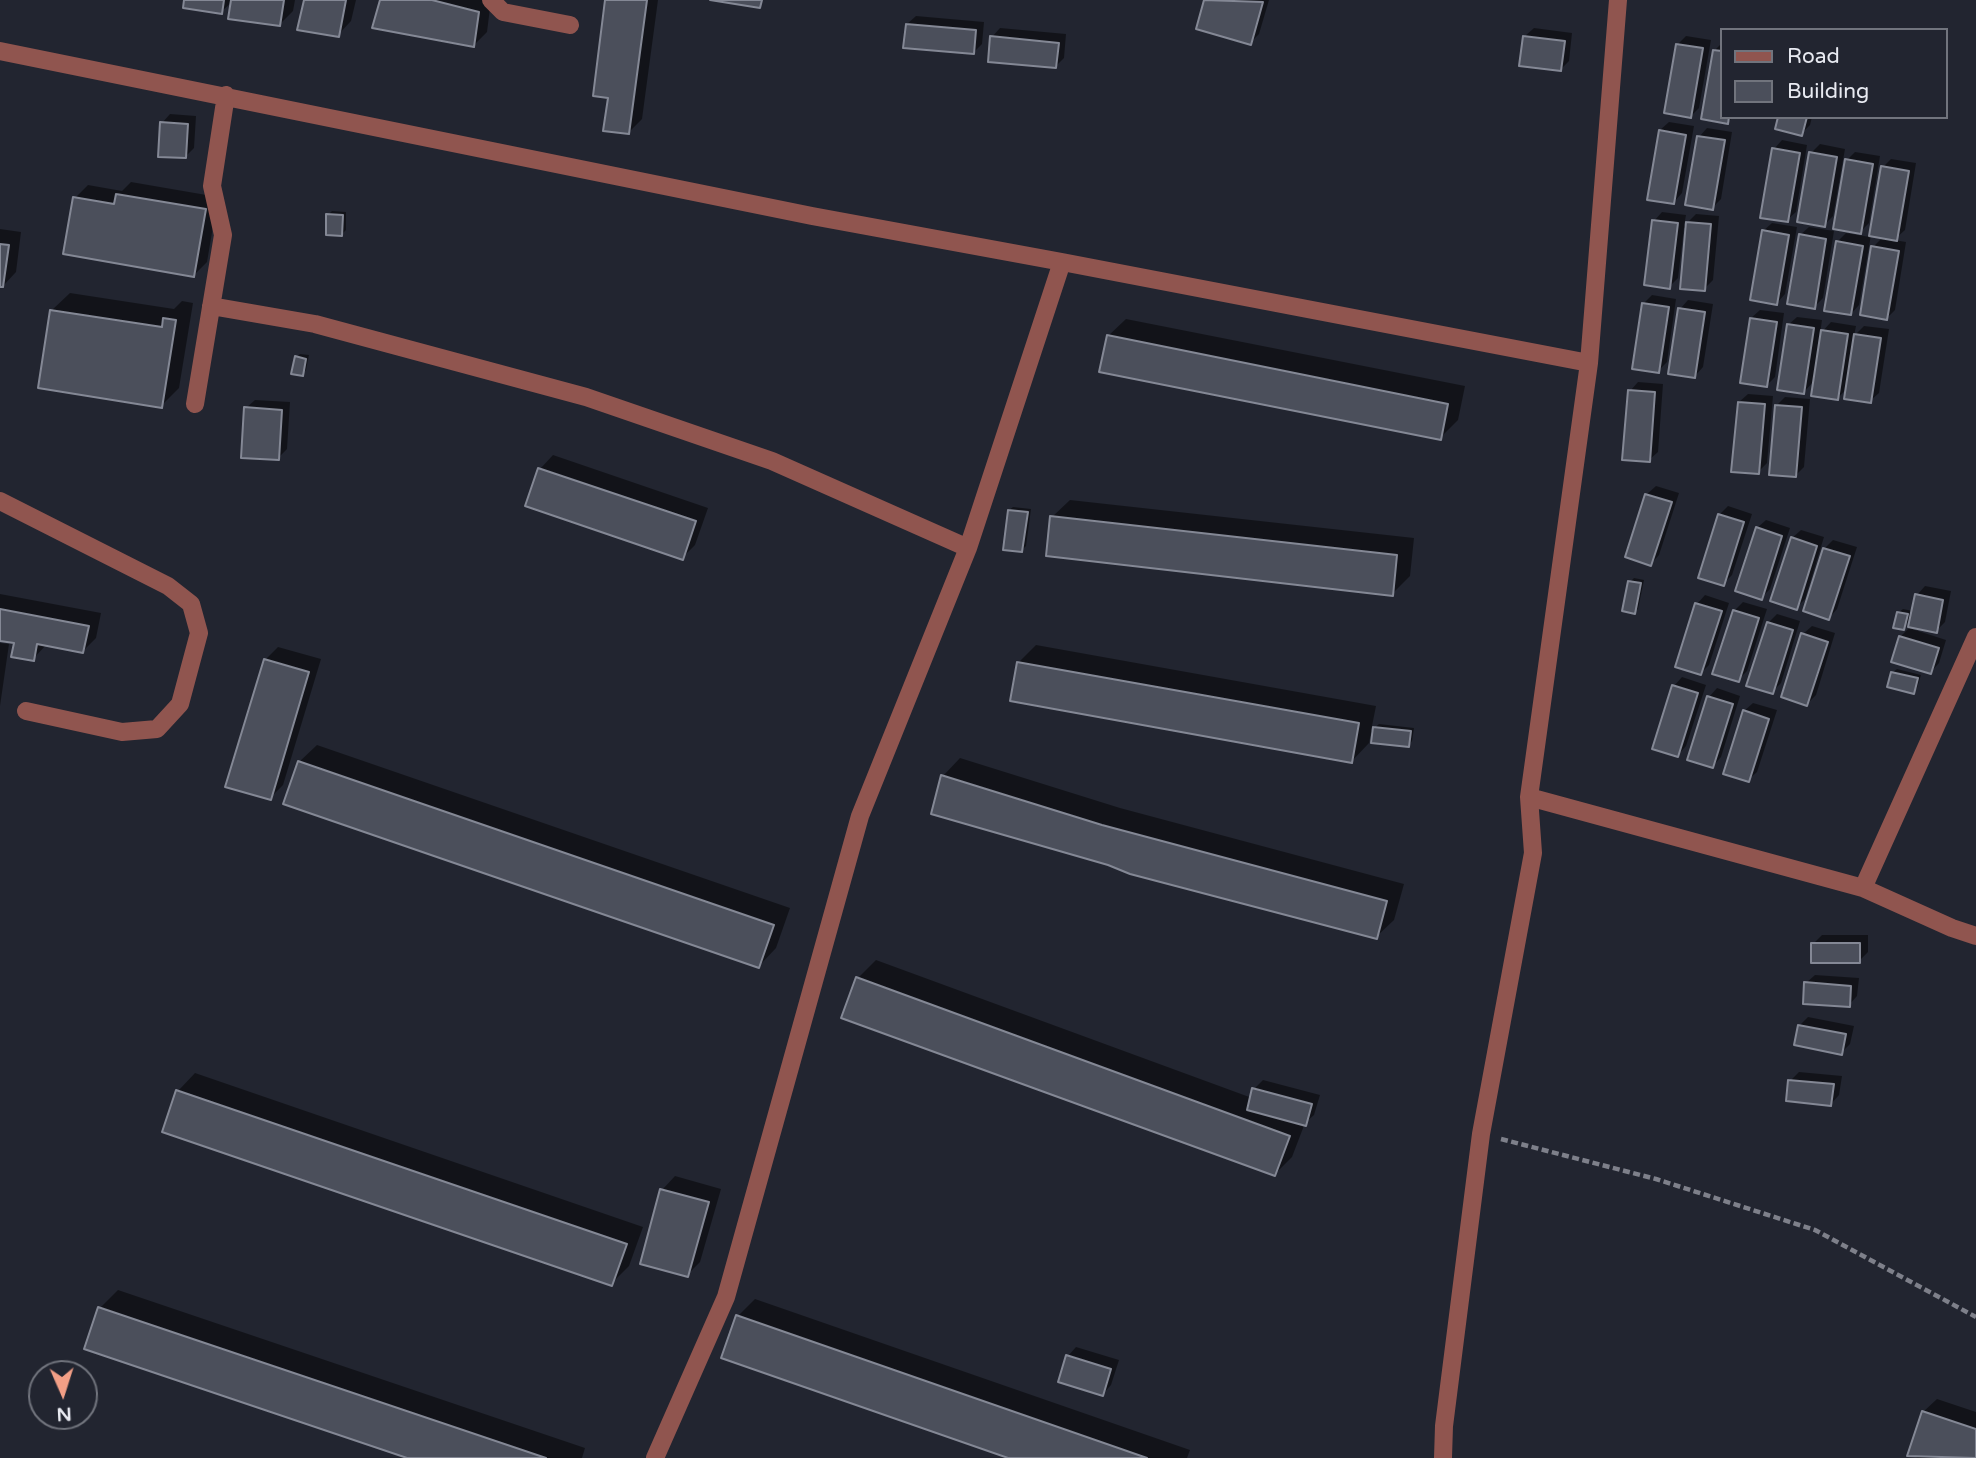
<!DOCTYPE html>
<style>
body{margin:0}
#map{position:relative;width:1976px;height:1458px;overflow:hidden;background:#222530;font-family:"Varela Round",sans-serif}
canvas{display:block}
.legend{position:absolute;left:1720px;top:28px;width:228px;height:91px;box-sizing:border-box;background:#222530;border:2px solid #71747d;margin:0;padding:9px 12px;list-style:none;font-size:21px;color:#e8eaf1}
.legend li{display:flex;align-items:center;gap:14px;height:35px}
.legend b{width:35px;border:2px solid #71747d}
.north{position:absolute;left:28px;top:1360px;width:70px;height:70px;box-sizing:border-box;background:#222530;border:2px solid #71747d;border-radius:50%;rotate:177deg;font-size:19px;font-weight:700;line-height:28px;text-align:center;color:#e8eaf1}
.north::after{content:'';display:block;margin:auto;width:24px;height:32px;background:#f39f86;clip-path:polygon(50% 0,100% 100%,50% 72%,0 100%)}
</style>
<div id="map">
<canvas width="1976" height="1458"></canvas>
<ul class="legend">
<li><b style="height:9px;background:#90554f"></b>Road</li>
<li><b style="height:19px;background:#4b4f5b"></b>Building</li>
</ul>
<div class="north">N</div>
</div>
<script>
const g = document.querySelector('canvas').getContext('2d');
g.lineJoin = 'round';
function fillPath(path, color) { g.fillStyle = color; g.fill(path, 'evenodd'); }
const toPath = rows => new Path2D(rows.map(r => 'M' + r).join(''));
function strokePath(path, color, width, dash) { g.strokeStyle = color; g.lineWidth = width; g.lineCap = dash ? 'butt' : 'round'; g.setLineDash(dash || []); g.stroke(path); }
fillPath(toPath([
 [186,0,295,0,293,11,279,25,233,1,221,12],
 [306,0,356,0,351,21,338,35],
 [381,0,491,0,487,32,474,45],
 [607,0,658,0,642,119,629,132,610,97],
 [1206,0,1269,0,1259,34,1250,43,1198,28],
 [916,16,984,22,982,44,974,52,907,24],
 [1000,28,1066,34,1064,58,1056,66,992,37],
 [1534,28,1572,33,1569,61,1560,70,1525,36],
 [1686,36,1711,40,1699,108,1691,116,1677,45],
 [1722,43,1722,117,1733,117,1728,122,1703,118,1714,51],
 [170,114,196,116,194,148,185,157,162,123],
 [1780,117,1812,117,1810,125,1801,134],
 [1669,122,1694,126,1682,193,1674,202,1660,130],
 [1707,128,1732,132,1721,199,1712,208,1699,137],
 [1782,140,1807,145,1796,212,1787,220,1774,149],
 [1820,144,1845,149,1833,216,1824,225,1811,153],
 [1855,152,1880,156,1869,223,1860,232,1847,160],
 [1891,159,1916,163,1905,230,1894,240,1906,242,1895,310,1886,319,1873,247,1883,237,1871,235,1859,305,1851,314,1837,242,1846,233,1870,237,1883,167],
 [131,182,218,197,207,262,194,275,75,198,88,185,122,191],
 [332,211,346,212,346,230,342,234,328,215],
 [1662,212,1686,215,1684,226,1696,214,1719,216,1713,280,1704,289,1687,229,1684,228,1678,278,1669,287,1654,221],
 [1772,223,1797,227,1785,294,1777,303,1763,231],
 [1809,227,1834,231,1823,298,1814,307,1800,235],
 [0,229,21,232,16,272,3,286,0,285],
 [70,293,174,309,182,301,193,303,179,388,161,406,52,310],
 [1652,295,1676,299,1667,362,1658,371,1643,304],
 [1688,300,1713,304,1703,367,1695,376,1680,309],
 [1760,310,1784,313,1775,377,1766,386,1751,318],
 [1797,317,1822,320,1820,334,1831,322,1856,326,1854,336,1864,326,1889,329,1879,393,1870,401,1847,388,1838,398,1815,380,1804,392,1788,325],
 [1126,319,1465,386,1458,420,1440,438,1108,336],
 [300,354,309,355,306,370,302,374,296,357],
 [1638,382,1663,384,1658,452,1649,460,1630,391],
 [1748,394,1773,396,1767,463,1758,472,1739,402],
 [1785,397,1810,399,1804,467,1796,475,1777,405],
 [255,400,290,402,287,449,278,458,246,408],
 [553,455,708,508,695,545,682,558,540,469],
 [1656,486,1679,493,1659,555,1651,564,1627,556,1647,494],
 [1070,500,1414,538,1410,576,1392,594,1052,517],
 [1728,506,1752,514,1732,575,1723,584,1719,515],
 [1013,507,1031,509,1026,546,1022,550,1009,510],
 [1766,520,1790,528,1770,589,1761,598,1757,528],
 [1801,530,1824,537,1805,599,1796,608,1792,538],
 [1833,540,1857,547,1837,609,1829,618,1805,610,1825,548],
 [1634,578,1644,580,1638,609,1634,612,1630,582],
 [1925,586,1951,591,1945,622,1936,631,1911,620,1905,624,1899,612,1903,609,1913,611,1917,595],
 [0,594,101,613,96,638,83,651,47,644,33,659,16,642,0,639],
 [1705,595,1729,603,1709,665,1701,673,1697,604],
 [1743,602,1767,609,1747,671,1738,680,1734,611],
 [1777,614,1800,621,1781,683,1772,692,1768,623],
 [1812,626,1835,633,1816,695,1807,704,1803,634],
 [1909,628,1946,640,1939,663,1931,672,1900,637],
 [0,643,9,644,0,706],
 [1036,645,1376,706,1371,731,1379,724,1414,728,1412,741,1409,745,1371,733,1369,743,1352,761,1018,663],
 [278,647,321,659,283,785,270,798,265,660],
 [1897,669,1921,675,1917,688,1913,692,1893,672],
 [1682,677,1706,685,1686,746,1678,755,1674,686],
 [1717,688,1740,696,1721,757,1713,766,1709,697],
 [1753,703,1777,710,1757,772,1748,780,1744,711],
 [317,745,790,908,776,948,759,966,299,762],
 [960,758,1120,808,1404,884,1394,920,1376,937,943,776],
 [1822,935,1868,935,1868,952,1859,961,1813,944],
 [876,960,1252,1098,1254,1089,1263,1080,1320,1095,1314,1115,1305,1123,1292,1157,1275,1174,858,978],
 [1815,975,1859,978,1857,996,1849,1005,1806,983],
 [1808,1017,1854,1026,1850,1044,1841,1053,1800,1025],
 [1799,1072,1842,1076,1839,1095,1831,1104,1790,1081],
 [195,1073,643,1227,629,1266,611,1284,178,1091],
 [675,1176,721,1189,700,1262,687,1275,662,1190],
 [118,1290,585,1448,582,1458,413,1458,100,1308],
 [755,1299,1190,1450,1187,1458,1014,1458,738,1316],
 [1076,1347,1119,1360,1111,1385,1103,1394,1068,1356],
 [1937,1399,1976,1412,1976,1458,1918,1458,1910,1455,1923,1412]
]), '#0007');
const building = toPath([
 [184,0,224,0,222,14,183,8,184,0],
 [231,0,284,0,280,26,228,19,231,0],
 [304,0,346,0,339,37,297,30,304,0],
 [380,0,432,0,479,12,474,47,372,28,380,0],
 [605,0,647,0,629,134,603,131,608,98,593,96,605,0],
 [710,0,762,0,760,8,710,0],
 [1204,0,1263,2,1251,45,1196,29,1204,0],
 [906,24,976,30,974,54,903,48,906,24],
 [990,36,1059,43,1056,68,988,62,990,36],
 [1523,36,1565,41,1561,71,1519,66,1523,36],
 [1676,44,1703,48,1691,118,1664,113,1676,44],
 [1713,50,1722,51,1722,117,1729,117,1728,124,1701,119,1713,50],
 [1778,117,1807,117,1802,136,1775,129,1778,117],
 [160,122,188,124,186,158,158,157,160,122],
 [1659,130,1686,135,1674,204,1647,200,1659,130],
 [1697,136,1725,140,1713,210,1685,205,1697,136],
 [1772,148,1800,153,1788,222,1760,218,1772,148],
 [1809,152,1837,157,1825,227,1797,222,1809,152],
 [1845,159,1873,164,1861,234,1833,229,1845,159],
 [1881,166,1909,171,1897,241,1869,236,1881,166],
 [116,194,206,209,194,277,63,254,73,197,114,204,116,194],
 [326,214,343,215,342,236,326,235,326,214],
 [1652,220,1678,223,1670,289,1644,285,1652,220],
 [1686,222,1711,224,1705,291,1680,289,1686,222],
 [1762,230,1789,235,1777,305,1750,300,1762,230],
 [1799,234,1826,239,1815,309,1787,304,1799,234],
 [1836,241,1863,246,1851,315,1824,311,1836,241],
 [0,244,9,245,3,287,0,287,0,244],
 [1871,246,1899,251,1887,320,1860,315,1871,246],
 [1642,303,1669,307,1659,373,1632,369,1642,303],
 [1678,308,1705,312,1695,378,1668,374,1678,308],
 [50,310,162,327,163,318,176,320,162,408,38,388,50,310],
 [1750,318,1777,322,1767,387,1740,383,1750,318],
 [1787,324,1814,328,1804,394,1777,390,1787,324],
 [1821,330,1848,334,1838,400,1811,396,1821,330],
 [1854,334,1881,338,1871,403,1844,399,1854,334],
 [1107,335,1448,404,1441,440,1099,372,1107,335],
 [295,356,306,359,303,376,291,374,295,356],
 [1628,390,1655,392,1650,462,1622,460,1628,390],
 [1738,402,1765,404,1759,474,1731,472,1738,402],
 [1775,405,1802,407,1796,477,1769,475,1775,405],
 [244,407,282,410,279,460,241,458,244,407],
 [538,468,696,521,683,560,525,506,538,468],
 [1645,494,1672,502,1651,566,1625,557,1645,494],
 [1008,510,1028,512,1022,552,1003,550,1008,510],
 [1718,514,1744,522,1724,586,1698,578,1718,514],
 [1050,516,1397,555,1393,596,1046,556,1050,516],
 [1756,527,1782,536,1762,600,1735,591,1756,527],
 [1791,537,1817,546,1797,610,1770,601,1791,537],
 [1823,548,1850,556,1829,620,1803,611,1823,548],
 [1628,581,1641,583,1635,614,1622,611,1628,581],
 [1915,594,1943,600,1937,633,1908,627,1915,594],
 [1695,603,1722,611,1701,675,1675,667,1695,603],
 [0,609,89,626,83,653,37,644,34,661,11,657,14,643,0,641,0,609],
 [1733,610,1759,618,1739,682,1712,674,1733,610],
 [1897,612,1908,614,1904,630,1893,628,1897,612],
 [1767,622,1793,630,1773,694,1746,686,1767,622],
 [1801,633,1828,642,1807,706,1781,697,1801,633],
 [1899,636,1939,648,1931,674,1891,662,1899,636],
 [264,659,309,672,271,800,225,787,264,659],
 [1017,662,1359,723,1352,763,1010,701,1017,662],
 [1891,672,1918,678,1914,694,1887,687,1891,672],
 [1672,685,1698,693,1678,757,1652,749,1672,685],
 [1707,696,1733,704,1713,768,1687,760,1707,696],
 [1743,710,1769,719,1749,782,1723,774,1743,710],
 [1373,727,1411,731,1409,747,1371,743,1373,727],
 [298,761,774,925,759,968,283,804,298,761],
 [941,775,1102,825,1387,901,1377,939,1130,874,1108,865,931,814,941,775],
 [1811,943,1860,943,1860,963,1811,963,1811,943],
 [856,977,1290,1136,1275,1176,841,1018,856,977],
 [1804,982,1851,986,1850,1007,1803,1004,1804,982],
 [1798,1025,1846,1034,1842,1055,1794,1045,1798,1025],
 [1788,1080,1834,1084,1831,1106,1786,1101,1788,1080],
 [1252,1088,1312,1104,1306,1126,1247,1110,1252,1088],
 [176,1090,627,1244,612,1286,162,1132,176,1090],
 [660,1189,709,1202,688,1277,640,1264,660,1189],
 [98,1307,546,1458,407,1458,84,1349,98,1307],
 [736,1315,1147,1458,1008,1458,721,1358,736,1315],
 [1066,1355,1111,1369,1103,1396,1058,1382,1066,1355],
 [1922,1411,1976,1429,1976,1458,1907,1456,1922,1411]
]);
fillPath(building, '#4b4f5b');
strokePath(building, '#848895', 2);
strokePath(toPath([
 [1501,1139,1656,1179,1815,1230,1976,1317]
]), '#7e808a', 4.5, [7, 3.5]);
strokePath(toPath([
 [491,0,503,12,570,25],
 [0,51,812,216,1062,262,1589,363],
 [211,306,315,324,586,397,772,461,968,548],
 [195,404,223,235,212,186,226,95],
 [0,501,168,586,191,604,199,633,180,704,157,729,122,732,26,711],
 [1529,797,1863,888,1952,928,1976,936],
 [1863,888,1976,637],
 [655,1458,726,1297,860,816,968,548,1062,262],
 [1443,1458,1444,1426,1481,1134,1533,853,1529,797,1589,363,1618,0]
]), '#90554f', 18);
</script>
